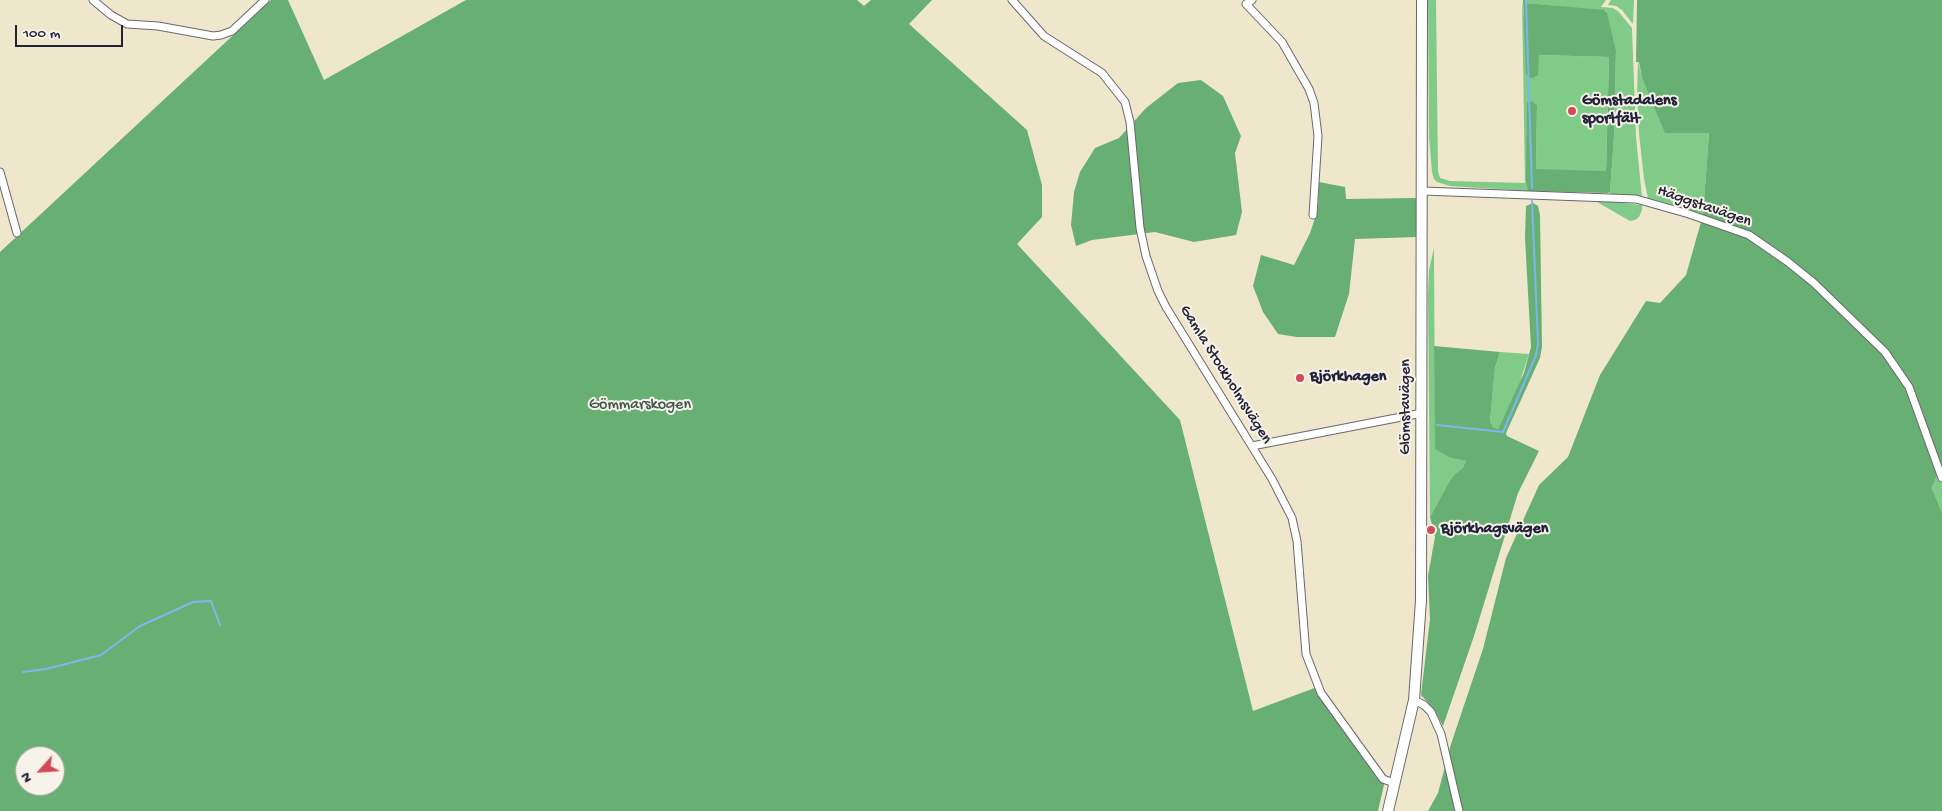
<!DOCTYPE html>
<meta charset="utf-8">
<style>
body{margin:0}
#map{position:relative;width:1942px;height:811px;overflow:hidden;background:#efe7cc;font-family:"Gochi Hand",sans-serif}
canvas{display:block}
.north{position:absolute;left:15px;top:746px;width:50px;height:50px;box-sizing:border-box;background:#f7f3e8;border:1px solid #a29fa3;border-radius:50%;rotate:244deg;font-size:14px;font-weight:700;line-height:20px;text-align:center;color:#22223b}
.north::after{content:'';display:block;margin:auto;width:18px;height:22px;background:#d1495b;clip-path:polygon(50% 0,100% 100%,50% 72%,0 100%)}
.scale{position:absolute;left:15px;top:25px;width:108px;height:22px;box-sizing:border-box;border:2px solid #22223b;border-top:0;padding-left:6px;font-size:15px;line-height:18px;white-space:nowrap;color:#22223b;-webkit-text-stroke:4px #f7f3e8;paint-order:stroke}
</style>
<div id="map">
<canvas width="1942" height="811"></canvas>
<div class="north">N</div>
<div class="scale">100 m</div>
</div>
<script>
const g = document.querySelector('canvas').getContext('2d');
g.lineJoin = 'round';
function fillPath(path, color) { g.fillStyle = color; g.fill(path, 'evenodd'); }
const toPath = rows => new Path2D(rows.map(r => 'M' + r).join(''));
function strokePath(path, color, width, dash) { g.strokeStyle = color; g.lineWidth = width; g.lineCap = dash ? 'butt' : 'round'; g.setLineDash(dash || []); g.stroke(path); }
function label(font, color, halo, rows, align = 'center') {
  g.font = font + ' "Gochi Hand",sans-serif'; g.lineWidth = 4; g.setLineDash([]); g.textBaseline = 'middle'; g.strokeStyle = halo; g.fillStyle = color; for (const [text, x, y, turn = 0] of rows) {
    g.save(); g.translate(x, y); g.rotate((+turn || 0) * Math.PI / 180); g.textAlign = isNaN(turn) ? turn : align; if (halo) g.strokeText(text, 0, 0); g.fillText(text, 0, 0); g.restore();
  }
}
fillPath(toPath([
 [1428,0,1436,0,1438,171,1440,178,1450,181,1525,183,1522,0,1525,28,1539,55,1609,57,1606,171,1536,170,1537,105,1532,101,1527,164,1528,191,1450,186,1437,182,1434,179,1432,172,1429,137],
 [1526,0,1606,0,1601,7,1613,8,1618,11,1632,28,1636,137,1642,197,1610,194,1610,192,1614,137,1616,50,1606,11,1526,3],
 [1611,0,1634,0,1633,24,1622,10,1616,6,1608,5],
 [1638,61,1642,78,1654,104,1709,133,1703,215,1677,206,1648,198,1644,179,1639,133,1637,96],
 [1597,202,1614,202,1642,205,1642,210,1639,217,1635,220,1630,221],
 [1434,248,1435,436,1451,458,1467,461,1464,468,1455,474,1450,480,1430,517,1428,296,1429,270],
 [1500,352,1529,354,1519,385,1498,429,1493,427,1490,421,1495,368],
 [1942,462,1942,513,1932,488]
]), '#80cb88');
fillPath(toPath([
 [271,0,288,0,324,80,466,0,857,0,864,6,871,0,932,0,909,24,1027,130,1042,185,1042,217,1017,244,1180,420,1253,711,1320,686,1327,698,1381,772,1386,776,1378,811,0,811,0,252],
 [25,756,55,756,55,786,25,786],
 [1523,0,1526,0,1526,3,1604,10,1607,13,1616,50,1614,137,1610,192,1608,193,1528,191,1526,180,1527,102,1532,101,1537,105,1536,169,1606,171,1609,57,1539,55,1538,75,1532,78,1529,77,1526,74],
 [1637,0,1942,0,1942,462,1932,488,1942,513,1942,811,1428,811,1438,793,1451,744,1483,649,1506,558,1539,485,1568,457,1600,375,1646,301,1660,303,1686,275,1703,215,1709,133,1665,133,1642,78,1639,62,1636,62],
 [1201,80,1223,96,1241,136,1235,153,1242,212,1236,235,1194,242,1155,232,1092,240,1076,246,1071,225,1074,192,1080,172,1095,148,1119,138,1146,108,1178,83],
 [1319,182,1345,187,1346,199,1416,198,1417,237,1355,239,1349,294,1335,337,1297,337,1278,334,1263,312,1253,286,1261,255,1294,265,1310,233,1318,209],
 [1533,203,1538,206,1540,215,1542,347,1540,358,1506,433,1507,436,1539,451,1518,493,1474,636,1443,726,1434,709,1421,695,1430,619,1428,576,1435,537,1430,517,1450,480,1455,474,1463,468,1466,461,1451,458,1435,449,1434,346,1500,352,1495,368,1490,421,1493,427,1498,429,1524,373,1531,347,1525,238,1526,206]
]), '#68af74');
strokePath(toPath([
 [1526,0,1532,188],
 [1437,425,1503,432,1536,355,1538,344,1532,201],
 [23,672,46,669,101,655,140,626,193,602,211,601,220,625]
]), '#7cb6ed', 2);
const street = toPath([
 [93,0,111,15,127,24,158,26,213,36,221,35,232,31,265,0],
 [1012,0,1044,36,1102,73,1125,102,1130,122,1140,228,1146,256,1158,291,1166,307,1272,479,1292,518,1297,541,1306,654,1321,693,1383,779,1394,783],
 [1252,0,1246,4,1282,42,1309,89,1314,103,1318,136,1313,215],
 [0,172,17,233],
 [1423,191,1636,199,1689,214,1749,235,1788,262,1814,283,1885,352,1909,387,1942,478],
 [1252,446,1422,413],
 [1414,700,1424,705,1431,712,1441,734,1459,811]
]);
const secondary = toPath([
 [1388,811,1414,700,1421,600,1422,0]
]);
strokePath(street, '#6a676e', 9);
strokePath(secondary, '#6a676e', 12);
strokePath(street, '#fff', 7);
strokePath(secondary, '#fff', 10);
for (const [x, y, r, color] of [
 [1572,111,5,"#d1495b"],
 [1300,378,5,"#d1495b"],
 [1431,530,5,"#d1495b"]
]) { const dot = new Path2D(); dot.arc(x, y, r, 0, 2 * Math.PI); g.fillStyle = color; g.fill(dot); strokePath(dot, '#f7f3e8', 2); }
label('bold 16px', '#22223b', '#f7f3e8', [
 ["Gömstadalens",1582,102],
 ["sportfält",1582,120],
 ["Björkhagen",1310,378],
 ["Björkhagsvägen",1441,530]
], 'left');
label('16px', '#22223b', '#f7f3e8', [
 ["Häggstavägen",1704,207,19],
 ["Gamla Stockholmsvägen",1225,375,58],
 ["Glömstavägen",1407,407,-90]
]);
label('16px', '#3e5552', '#f7f3e8', [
 ["Gömmarskogen",640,406]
]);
</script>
